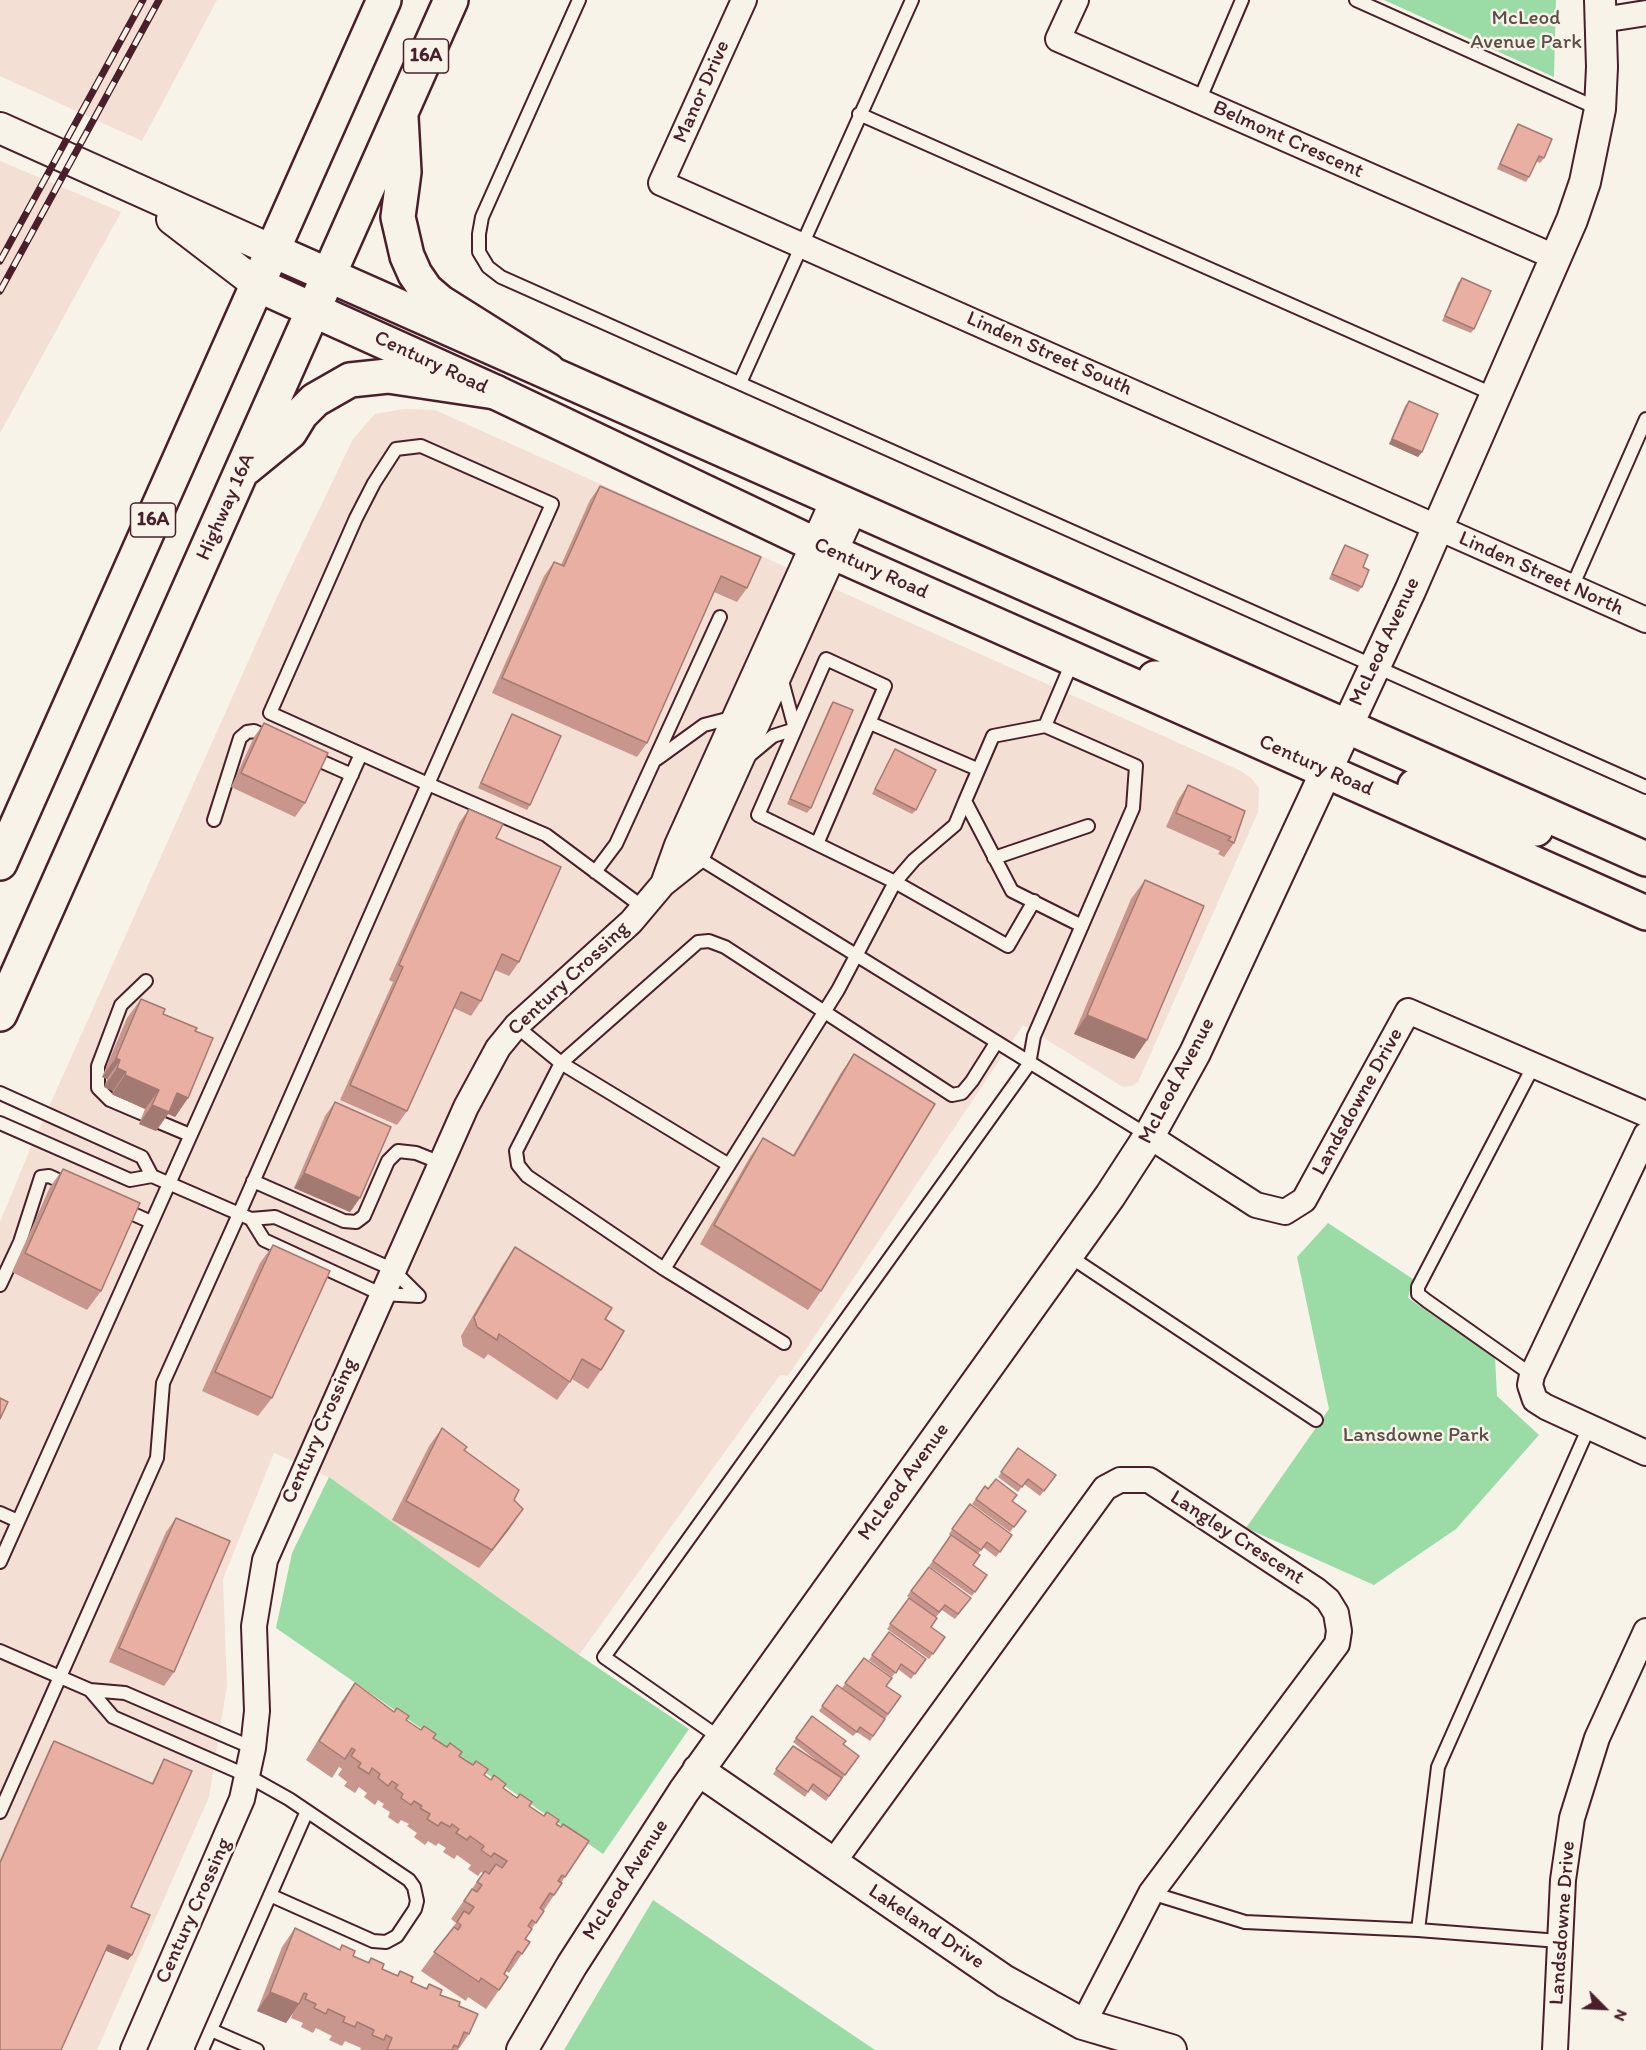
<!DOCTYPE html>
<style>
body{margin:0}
#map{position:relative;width:1646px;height:2050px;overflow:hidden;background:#f7f3e8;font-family:Itim,sans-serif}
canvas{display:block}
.north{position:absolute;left:1574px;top:1978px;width:60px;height:60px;-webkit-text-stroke:4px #f7f3e8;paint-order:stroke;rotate:114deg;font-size:16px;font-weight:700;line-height:24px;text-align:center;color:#4a1f2b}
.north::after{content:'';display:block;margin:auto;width:21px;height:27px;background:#4a1f2b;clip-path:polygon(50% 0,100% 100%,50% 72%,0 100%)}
</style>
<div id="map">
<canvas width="1646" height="2050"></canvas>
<div class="north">N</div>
</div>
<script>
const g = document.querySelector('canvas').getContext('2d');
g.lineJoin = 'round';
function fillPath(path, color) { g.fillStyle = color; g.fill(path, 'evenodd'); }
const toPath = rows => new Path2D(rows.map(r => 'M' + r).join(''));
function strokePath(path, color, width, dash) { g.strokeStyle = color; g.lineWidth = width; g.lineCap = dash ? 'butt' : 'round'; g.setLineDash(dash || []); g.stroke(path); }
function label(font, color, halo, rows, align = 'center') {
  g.font = font + ' Itim,sans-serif'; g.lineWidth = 5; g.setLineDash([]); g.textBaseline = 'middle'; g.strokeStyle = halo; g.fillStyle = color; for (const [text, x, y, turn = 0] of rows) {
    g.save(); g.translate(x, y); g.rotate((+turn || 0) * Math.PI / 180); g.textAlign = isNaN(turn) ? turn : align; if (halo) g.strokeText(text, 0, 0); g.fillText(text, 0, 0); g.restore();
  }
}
fillPath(toPath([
 [0,0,217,0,142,141,0,76],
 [0,161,121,212,0,433],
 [404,409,435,410,1239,770,1251,778,1259,788,1258,812,1138,1082,1132,1086,1123,1087,1023,1025,788,1376,780,1375,579,1655,329,1477,274,1453,223,1579,227,1685,209,1797,97,2050,0,2050,0,1222,31,1147,278,595,353,439,375,414]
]), '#f3dfd3');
fillPath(toPath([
 [1384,0,1556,0,1554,77],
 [1328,1223,1413,1279,1408,1298,1495,1357,1497,1396,1539,1435,1456,1529,1374,1585,1246,1528,1329,1409,1297,1257],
 [329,1477,579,1655,689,1729,603,1854,276,1628,292,1553],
 [653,1900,875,2050,564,2050]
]), '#9bdca6');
const service = toPath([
 [579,0,482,217,479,234,479,252,488,267,501,277,1646,787],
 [1356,0,1599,109],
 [1199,101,1242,0],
 [859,114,1495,395],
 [740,383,912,0],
 [1572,587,1646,419],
 [870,723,977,769],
 [1045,726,993,736,965,801,1012,891,1082,926],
 [309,756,352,775],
 [749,756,773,736,795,729,781,677],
 [657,759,704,725,735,717],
 [214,820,240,738,247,732,254,731,271,739],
 [817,844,885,686,826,659,758,815,817,844,895,882,1008,946,1034,901],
 [694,855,1149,1136],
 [994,858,1088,826],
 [595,872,616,844,720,617],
 [516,1026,561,1063,516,1151,518,1165,527,1176,664,1269],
 [0,1093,142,1157,152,1176],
 [143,1114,110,1100,98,1088,98,1066,121,1005,146,981],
 [159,1122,190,1135],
 [0,1123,130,1180,152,1176,251,1219,275,1217,392,1269,419,1296],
 [729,1165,561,1063,698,942,709,941,725,947,952,1095,962,1093,972,1081,996,1043],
 [253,1181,344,1221,356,1222,364,1216,388,1161,398,1151,416,1153,441,1163],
 [122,1209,151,1222],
 [251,1219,264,1240,381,1294,419,1296],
 [1069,1256,1316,1420],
 [0,1285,20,1242,41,1177,49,1176,71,1186],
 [784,1343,664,1269,838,990,895,882,914,860,955,825,965,801],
 [1532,1375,1427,1301,1418,1294,1418,1287,1534,1065],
 [0,1513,18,1521],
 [0,1562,361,754],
 [0,1651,90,1690,125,1693,253,1748],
 [90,1690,113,1717,248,1776,289,1799,409,1880,414,1887,417,1901,415,1909,397,1936,386,1942,373,1941,272,1896],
 [720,1738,604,1657,1029,1064,1034,1036,1133,808,1136,766,1045,726,1073,660],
 [0,1812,157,1458,163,1383,239,1214,428,784,552,504,421,446,396,449,374,483,356,518,270,713,428,784,546,835,644,908],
 [1151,1893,1245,1922,1418,1930,1559,1941],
 [1418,1930,1438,1767,1589,1427],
 [211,2030,257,2050],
 [202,2050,307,1811]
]);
const minor = toPath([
 [744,0,661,183,1646,620],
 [1076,0,1058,39,1557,258],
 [1602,20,1646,13],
 [663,884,677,845,834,498],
 [1646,1135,1532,1375,1530,1385,1535,1400,1546,1407,1646,1453],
 [1149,1136,1256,1205,1285,1212,1304,1200,1408,1011,1646,1114],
 [832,1864,1105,1488,1120,1480,1149,1480,1316,1590,1328,1600,1336,1613,1339,1631,1337,1644,1151,1893,1083,2024],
 [133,2050,242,1799,253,1748,257,1711,254,1626,265,1560,466,1107,498,1048,516,1026,631,922,663,884,697,857,855,508],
 [1555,2050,1563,1880,1572,1818,1597,1738,1646,1631]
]);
const tertiary = toPath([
 [0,128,274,251],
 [172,219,258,285],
 [698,1770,1005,1981,1083,2024,1171,2050],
 [522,2050,572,1965,684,1791,1110,1196,1149,1136,1195,1053,1410,591,1572,220,1585,182,1600,109,1602,67,1600,0]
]);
const secondary = toPath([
 [274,251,1646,859],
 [258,285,495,392,814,544,1646,913],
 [1155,678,1164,678,1227,699,1315,734,1327,734,1347,725],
 [1415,786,1452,802,1536,829]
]);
const primary = toPath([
 [401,117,404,172,398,217,407,256,415,274,426,290,440,302,548,370],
 [246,468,290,432,301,414,315,400,350,380,388,376,495,392],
 [0,863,384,0],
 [0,1014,451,0]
]);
strokePath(service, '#4a1f2b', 16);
strokePath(minor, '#4a1f2b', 28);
strokePath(tertiary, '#4a1f2b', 34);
strokePath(secondary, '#4a1f2b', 38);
strokePath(primary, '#4a1f2b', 38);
strokePath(service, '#f7f3e8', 12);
strokePath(minor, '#f7f3e8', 24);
strokePath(tertiary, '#f7f3e8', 30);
strokePath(secondary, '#f7f3e8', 33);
strokePath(primary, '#f7f3e8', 33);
const rail = toPath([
 [0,261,143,0],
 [0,291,159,0]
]);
strokePath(rail, '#4a1f2b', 7);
strokePath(rail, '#f7f3e8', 4.5, [14]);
fillPath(toPath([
 [1518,124,1544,158,1540,163,1536,161,1529,177,1526,182,1497,169,1515,128],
 [1462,278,1474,329,1471,333,1442,321,1458,283],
 [1409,401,1422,452,1418,457,1389,444,1405,406],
 [600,486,747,588,737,602,714,592,647,743,637,757,492,693,544,576,554,562,561,565,590,500],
 [1345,545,1363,567,1362,587,1358,592,1329,579,1342,550],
 [833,702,811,808,807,813,787,804,830,706],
 [512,714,530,805,527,810,478,788,509,719],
 [264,723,305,803,295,817,231,787,254,737],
 [895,749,916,810,912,814,872,794],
 [1188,785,1245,811,1234,843,1224,857,1218,854,1220,851,1166,827,1178,800],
 [469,809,496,838,519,962,509,976,495,970,481,1001,471,1016,454,1008,407,1111,397,1125,340,1100,393,982,389,980,459,823],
 [1145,880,1147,1040,1134,1059,1074,1034,1131,899],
 [141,999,163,1014,195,1031,188,1098,175,1117,168,1114,156,1131,139,1124,145,1109,112,1094,113,1091,104,1087,107,1079,102,1077,127,1018],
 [854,1054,821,1291,808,1310,700,1244,750,1157,763,1138,793,1155,841,1073],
 [335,1102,360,1198,350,1212,294,1188,325,1116],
 [63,1169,101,1291,87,1310,12,1272,50,1187],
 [273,1245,272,1398,258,1416,202,1391,260,1263],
 [515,1247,605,1319,601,1370,588,1389,572,1379,557,1400,488,1354,484,1359,463,1346,461,1336,502,1266],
 [442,1428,514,1500,510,1528,479,1568,392,1520,429,1446],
 [1018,1448,1056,1475,1040,1496,1024,1484,1018,1492,998,1477],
 [985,1486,1012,1501,1026,1511,1010,1532,972,1504],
 [970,1504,1012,1535,996,1557,983,1547,978,1554,973,1565,987,1575,972,1596,929,1566,951,1536,949,1534],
 [176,1518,174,1672,164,1686,109,1662,166,1532],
 [929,1567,971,1598,955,1619,942,1610,936,1617,931,1627,945,1637,929,1659,887,1629,909,1598,921,1606,907,1596],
 [889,1632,926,1659,911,1679,898,1669,892,1677,869,1660],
 [864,1658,886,1686,901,1696,885,1719,842,1688],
 [355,1683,406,1720,459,1756,484,1775,556,1824,589,1841,561,1883,562,1883,525,1939,530,1942,509,1973,506,1971,504,1974,508,1977,486,2009,468,1997,466,2001,421,1971,456,1923,451,1919,483,1873,481,1872,478,1876,468,1869,471,1865,457,1855,454,1859,443,1852,446,1848,438,1843,436,1846,428,1841,425,1845,414,1837,417,1833,407,1826,409,1824,401,1820,398,1824,388,1817,390,1812,382,1807,384,1804,378,1800,375,1805,364,1797,367,1793,359,1787,355,1793,344,1786,347,1782,338,1775,342,1769,339,1767,332,1778,306,1760,342,1701],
 [837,1685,885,1719,870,1741,857,1732,853,1736,819,1711],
 [812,1716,843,1744,859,1756,826,1801,810,1789,805,1797,773,1774,793,1746,826,1768,793,1742],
 [54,1741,152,1783,161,1764,164,1759,131,1907,128,1960,105,1950,0,2050,0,1860,51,1745],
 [295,1928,339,1950,342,1945,353,1956,368,1962,371,1958,382,1969,397,1975,400,1971,411,1982,426,1988,429,1984,440,1995,459,2006,469,2034,458,2050,360,2050,361,2048,345,2041,342,2046,329,2040,332,2036,316,2028,313,2033,301,2027,303,2023,291,2018,293,2013,286,2023,257,2011,282,1947]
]), '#c8968c');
fillPath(toPath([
 [1392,439,1422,452,1418,457,1389,444],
 [1087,1015,1147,1040,1134,1059,1074,1034],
 [116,1058,120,1060,107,1079,102,1077],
 [117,1068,126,1072,113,1091,104,1087],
 [125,1075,159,1090,145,1109,112,1094],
 [177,1093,188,1098,175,1117,168,1114,156,1131,139,1124,152,1105],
 [304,1173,360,1198,350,1212,294,1188],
 [523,1509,510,1528,479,1568,492,1550],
 [108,1945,132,1955,128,1960,104,1950],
 [270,1992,299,2004,286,2023,257,2011]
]), '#a37a72');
const building = toPath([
 [1518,124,1552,139,1544,158,1539,156,1529,177,1500,164,1518,124],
 [1462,278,1491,291,1474,329,1445,316,1462,278],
 [1409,401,1438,414,1422,452,1392,439,1409,401],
 [600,486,761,557,747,588,721,576,647,743,502,678,554,562,564,566,600,486],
 [1345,545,1368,555,1363,567,1369,570,1362,587,1332,574,1345,545],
 [833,702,853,710,811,808,790,799,833,702],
 [512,714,561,736,530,805,481,783,512,714],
 [264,723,328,753,305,803,241,773,264,723],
 [895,749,936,770,916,810,875,789,895,749],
 [1188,785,1245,811,1234,843,1228,840,1231,837,1176,813,1188,785],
 [469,809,503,824,496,838,561,867,519,962,502,954,481,1001,461,992,407,1111,350,1085,403,967,399,965,469,809],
 [1145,880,1204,906,1147,1040,1087,1015,1145,880],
 [141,999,165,1009,163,1014,197,1028,195,1031,213,1038,188,1098,177,1093,169,1112,152,1105,159,1090,125,1075,126,1072,117,1068,120,1060,116,1058,141,999],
 [854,1054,935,1104,821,1291,714,1225,763,1138,794,1156,854,1054],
 [335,1102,391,1127,360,1198,304,1173,335,1102],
 [63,1169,140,1203,101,1291,25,1253,63,1169],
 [273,1245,330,1271,272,1398,215,1372,273,1245],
 [515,1247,612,1308,605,1319,624,1331,601,1370,582,1359,570,1382,499,1334,497,1340,477,1327,474,1317,515,1247],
 [0,1398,8,1402,0,1419,0,1398],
 [442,1428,467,1447,464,1450,519,1490,514,1500,523,1509,492,1550,406,1501,442,1428],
 [1018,1448,1056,1475,1044,1491,1028,1479,1022,1487,1001,1472,1018,1448],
 [996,1479,1017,1495,1012,1501,1026,1511,1014,1527,976,1499,985,1486,988,1489,996,1479],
 [970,1504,1012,1535,1000,1552,987,1542,981,1550,952,1529,970,1504],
 [176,1518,230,1541,174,1672,119,1648,176,1518],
 [951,1535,980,1555,973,1565,987,1575,975,1592,933,1561,951,1535],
 [929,1567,971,1598,958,1614,945,1605,939,1612,911,1591,929,1567],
 [909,1598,937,1618,931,1627,945,1637,933,1654,890,1624,909,1598],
 [889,1632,926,1659,915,1674,901,1664,896,1673,872,1655,889,1632],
 [864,1658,892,1678,886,1686,901,1696,888,1714,845,1683,864,1658],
 [355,1683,394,1712,397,1708,409,1716,406,1720,421,1730,424,1726,436,1734,433,1738,447,1747,450,1743,462,1752,459,1756,473,1765,476,1761,488,1769,484,1775,491,1780,494,1775,506,1784,503,1788,517,1798,520,1794,532,1802,529,1806,544,1816,547,1812,559,1820,556,1824,561,1827,563,1824,589,1841,565,1877,562,1875,558,1881,562,1883,554,1895,550,1893,540,1908,544,1911,536,1923,532,1920,528,1926,532,1929,525,1939,530,1942,522,1954,518,1951,515,1955,504,1974,508,1977,499,1990,481,1978,479,1982,434,1952,454,1927,458,1930,461,1925,457,1922,464,1911,469,1914,474,1907,464,1901,472,1889,477,1892,482,1885,477,1882,485,1871,489,1874,496,1864,502,1868,507,1861,494,1853,491,1857,481,1850,484,1846,470,1836,467,1840,456,1833,459,1829,452,1824,450,1827,441,1822,438,1826,427,1819,430,1814,420,1808,422,1806,414,1801,411,1805,401,1798,403,1794,395,1788,398,1785,392,1781,388,1786,378,1778,380,1774,372,1768,369,1774,358,1767,361,1763,351,1756,355,1750,352,1748,345,1759,319,1741,355,1683],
 [837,1685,885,1719,873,1736,860,1727,857,1732,822,1706,837,1685],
 [812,1716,846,1741,843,1744,859,1756,845,1775,796,1738,812,1716],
 [54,1741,153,1784,164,1759,192,1771,131,1907,150,1915,132,1955,108,1945,61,2050,0,2050,0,1863,54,1741],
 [793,1746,842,1778,829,1796,813,1784,808,1792,776,1769,793,1746],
 [295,1928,340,1950,342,1945,355,1951,353,1956,369,1963,371,1958,384,1964,382,1969,398,1976,400,1971,413,1977,411,1982,427,1989,429,1984,442,1990,440,1995,460,2002,459,2006,478,2014,469,2034,464,2032,458,2047,454,2045,452,2050,387,2050,392,2038,386,2035,384,2040,372,2035,374,2030,357,2022,355,2027,343,2022,345,2017,328,2009,326,2014,314,2008,316,2004,305,1999,307,1994,304,1993,299,2004,270,1992,295,1928]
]);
fillPath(building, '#e9afa3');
strokePath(building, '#a37a72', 1.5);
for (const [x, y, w] of [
 [426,56,45],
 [153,520,45]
]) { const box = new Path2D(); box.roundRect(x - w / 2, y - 17, w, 34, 4.5); g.fillStyle = '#f7f3e8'; g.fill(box); strokePath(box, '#4a1f2b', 1.5); }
label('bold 20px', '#4a1f2b', null, [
 ["16A",426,56],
 ["16A",153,520]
]);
label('21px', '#5e4e4a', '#f7f3e8', [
 ["McLeod",1526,19],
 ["Avenue Park",1526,43],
 ["Lansdowne Park",1416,1436]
]);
label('21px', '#4a1f2b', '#f7f3e8', [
 ["Manor Drive",702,92,-66],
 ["Belmont Crescent",1288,140,24],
 ["Linden Street South",1049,354,24],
 ["Century Road",431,363,25],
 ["Highway 16A",226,507,-66],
 ["Century Road",871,569,24],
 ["Linden Street North",1541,574,24],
 ["McLeod Avenue",1385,642,-65],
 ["Century Road",1316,766,24],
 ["Century Crossing",569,979,-43],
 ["McLeod Avenue",1177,1081,-62],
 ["Landsdowne Drive",1358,1102,-61],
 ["Century Crossing",320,1431,-66],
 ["McLeod Avenue",904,1482,-54],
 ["Langley Crescent",1237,1538,33],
 ["McLeod Avenue",626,1880,-57],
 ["Century Crossing",194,1911,-66],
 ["Landsdowne Drive",1563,1923,-86],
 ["Lakeland Drive",926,1927,34]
]);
</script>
